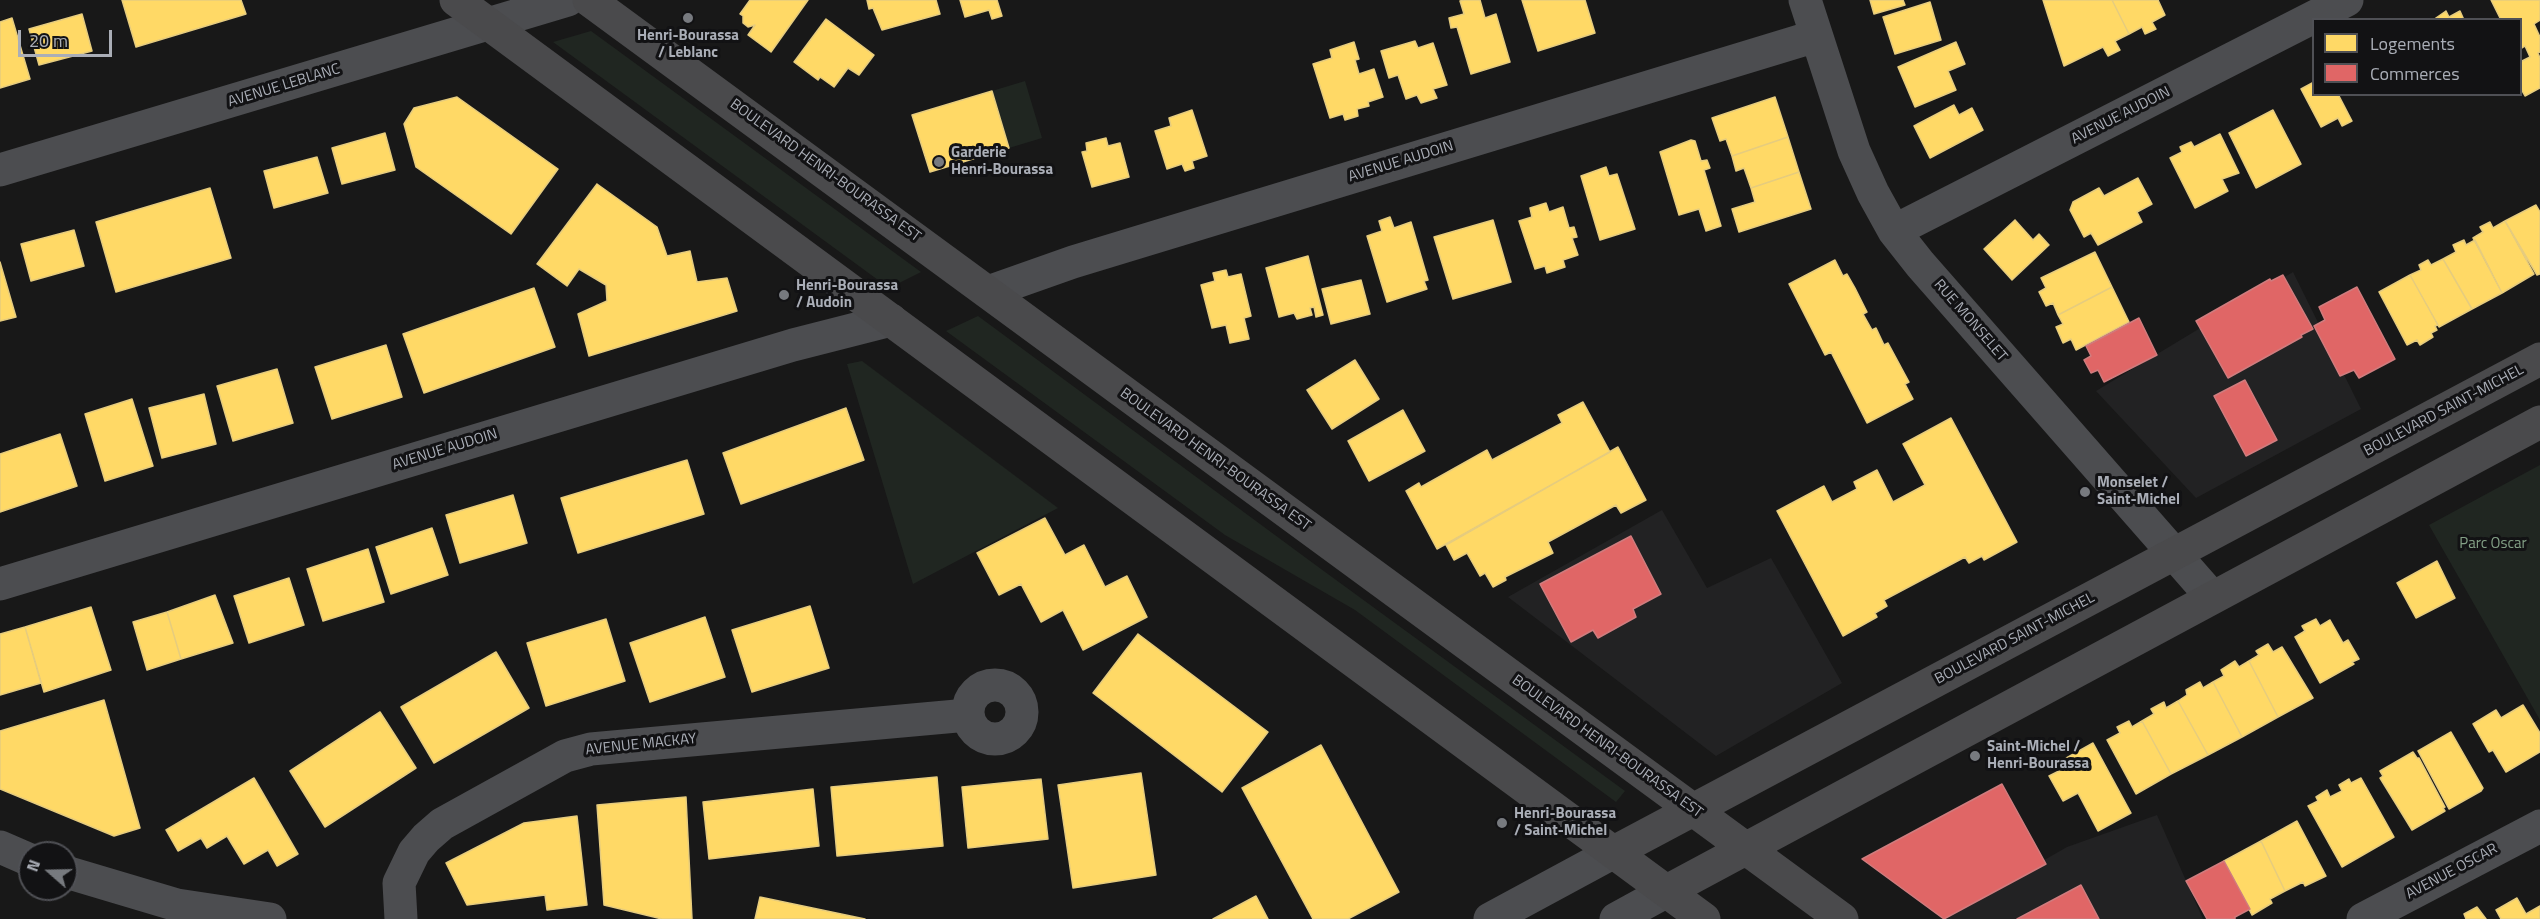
<!DOCTYPE html>
<style>
body{margin:0}
#map{position:relative;width:2540px;height:919px;overflow:hidden;background:#181818;font-family:"Titillium Web",sans-serif}
canvas{display:block}
.legend{position:absolute;left:2312px;top:18px;width:210px;height:78px;box-sizing:border-box;background:#121214;border:2px solid #4f5055;margin:0;padding:8px 10px;list-style:none;font-size:18px;color:#aaaeb7}
.legend li{display:flex;align-items:center;gap:12px;height:30px}
.legend b{width:30px;border:2px solid #4f5055}
.north{position:absolute;left:18px;top:841px;width:60px;height:60px;box-sizing:border-box;background:#121214;border:2px solid #4f5055;border-radius:50%;rotate:290deg;font-size:16px;font-weight:700;line-height:24px;text-align:center;color:#aaaeb7}
.north::after{content:'';display:block;margin:auto;width:21px;height:27px;background:#777a7f;clip-path:polygon(50% 0,100% 100%,50% 72%,0 100%)}
.scale{position:absolute;left:18px;top:30px;width:94px;height:27px;box-sizing:border-box;border:3px solid #aaaeb7;border-top:0;padding-left:8px;font-size:18px;line-height:21px;white-space:nowrap;color:#aaaeb7;-webkit-text-stroke:4px #121214;paint-order:stroke}
</style>
<div id="map">
<canvas width="2540" height="919"></canvas>
<ul class="legend">
<li><b style="height:16px;background:#ffd966"></b>Logements</li>
<li><b style="height:16px;background:#e06666"></b>Commerces</li>
</ul>
<div class="north">N</div>
<div class="scale">20 m</div>
</div>
<script>
const g = document.querySelector('canvas').getContext('2d');
g.lineJoin = 'round';
function fillPath(path, color) { g.fillStyle = color; g.fill(path, 'evenodd'); }
const toPath = rows => new Path2D(rows.map(r => 'M' + r).join(''));
function strokePath(path, color, width, dash) { g.strokeStyle = color; g.lineWidth = width; g.lineCap = dash ? 'butt' : 'round'; g.setLineDash(dash || []); g.stroke(path); }
function label(font, color, halo, rows, align = 'center') {
  g.font = font + ' "Titillium Web",sans-serif'; g.lineWidth = 6; g.setLineDash([]); g.textBaseline = 'middle'; g.strokeStyle = halo; g.fillStyle = color; for (const [text, x, y, turn = 0] of rows) {
    g.save(); g.translate(x, y); g.rotate((+turn || 0) * Math.PI / 180); g.textAlign = isNaN(turn) ? turn : align; if (halo) g.strokeText(text, 0, 0); g.fillText(text, 0, 0); g.restore();
  }
}
fillPath(toPath([
 [2293,272,2361,409,2196,498,2096,391],
 [1662,510,1707,588,1771,558,1842,683,1716,756,1508,597],
 [2157,815,2203,919,1941,919,2067,847]
]), '#222223');
fillPath(toPath([
 [591,31,921,272,889,288,553,42],
 [1025,81,1042,138,1009,148,992,91],
 [978,316,1321,569,1625,791,1616,802,1355,610,1225,535,946,331],
 [862,361,1058,508,913,584,847,364],
 [2540,465,2540,720,2429,525]
]), '#202621');
const homes = toPath([
 [122,0,241,0,246,14,136,47,122,0],
 [750,0,808,0,771,52,748,35,755,25,748,27,743,23,743,16,740,14,750,0],
 [867,0,936,0,940,14,882,30,873,8,869,9,867,0],
 [960,0,997,0,1002,16,992,19,989,10,965,17,960,0],
 [1464,0,1480,0,1485,18,1496,14,1510,62,1471,74,1457,27,1451,28,1449,18,1464,14,1460,1,1464,0],
 [1522,0,1585,0,1595,33,1538,51,1522,0],
 [1870,0,1903,0,1905,5,1874,14,1870,0],
 [2043,0,2112,0,2129,34,2115,41,2120,50,2108,56,2103,47,2064,66,2043,0],
 [2112,0,2158,0,2165,15,2152,22,2156,29,2145,34,2142,27,2129,34,2112,0],
 [2491,0,2540,0,2540,20,2534,24,2540,37,2540,52,2538,53,2540,58,2540,88,2525,96,2520,87,2520,62,2530,57,2525,46,2522,48,2520,45,2520,20,2501,20,2491,0],
 [1930,2,1941,40,1895,54,1883,17,1930,2],
 [2446,11,2449,17,2460,11,2464,20,2433,20,2446,11],
 [82,14,92,51,39,65,29,29,82,14],
 [12,18,30,79,0,88,0,22,12,18],
 [826,19,874,55,859,75,848,68,834,87,820,77,818,80,794,62,826,19],
 [1415,41,1418,48,1433,43,1447,85,1433,89,1437,98,1421,103,1417,95,1406,99,1398,75,1389,78,1381,51,1415,41],
 [1354,42,1359,59,1355,60,1359,74,1374,69,1383,97,1368,102,1369,106,1357,109,1358,116,1345,120,1343,114,1330,118,1313,64,1332,58,1330,50,1354,42],
 [1956,42,1965,64,1948,71,1956,90,1915,107,1898,67,1956,42],
 [2314,82,2314,94,2338,94,2352,121,2342,126,2338,118,2321,127,2301,89,2314,82],
 [992,91,1009,148,930,172,912,115,992,91],
 [457,97,558,169,511,234,416,167,404,124,414,108,457,97],
 [1775,97,1788,137,1732,156,1726,139,1720,141,1712,118,1775,97],
 [1954,105,1959,115,1972,108,1983,130,1930,158,1914,126,1954,105],
 [1192,110,1207,156,1192,161,1194,168,1185,171,1182,164,1167,169,1155,131,1171,126,1169,118,1192,110],
 [2273,110,2301,164,2256,188,2229,133,2273,110],
 [385,133,395,170,342,184,332,148,385,133],
 [2220,134,2239,173,2222,179,2228,191,2195,208,2170,158,2182,152,2180,147,2191,142,2194,147,2220,134],
 [1788,137,1799,172,1751,188,1744,168,1736,171,1732,156,1788,137],
 [1106,138,1108,146,1120,143,1129,177,1092,187,1082,152,1087,151,1086,143,1106,138],
 [1691,140,1695,141,1701,161,1707,160,1710,168,1704,170,1721,226,1706,231,1699,209,1679,215,1660,152,1691,140],
 [317,157,328,193,274,208,264,171,317,157],
 [1606,167,1609,176,1617,174,1635,229,1600,240,1581,176,1606,167],
 [1799,172,1811,209,1739,232,1732,209,1755,202,1751,188,1799,172],
 [2138,178,2152,204,2137,212,2142,222,2098,245,2091,233,2084,237,2070,210,2073,202,2099,188,2104,196,2138,178],
 [597,184,657,227,667,256,690,251,697,282,727,278,737,311,589,356,578,314,607,301,606,285,579,269,567,286,537,264,597,184],
 [210,188,231,258,116,292,96,222,210,188],
 [1546,203,1549,212,1563,207,1569,228,1574,227,1577,237,1572,238,1578,255,1563,260,1565,267,1547,273,1545,266,1535,269,1519,221,1532,217,1530,208,1546,203],
 [2536,205,2540,212,2540,274,2537,275,2505,221,2536,205],
 [1390,217,1394,228,1411,222,1428,280,1424,281,1427,289,1387,302,1367,236,1382,231,1379,221,1390,217],
 [1493,220,1511,282,1453,299,1434,237,1493,220],
 [2015,220,2033,240,2039,234,2049,245,2012,280,1984,249,2015,220],
 [2505,221,2534,274,2502,293,2473,238,2483,232,2480,227,2490,222,2493,228,2505,221],
 [74,230,84,266,31,281,21,244,74,230],
 [2464,240,2466,245,2475,240,2502,293,2472,309,2443,259,2456,252,2453,245,2464,240],
 [2095,252,2112,287,2058,315,2053,303,2046,306,2039,292,2046,288,2041,278,2095,252],
 [1308,256,1323,315,1316,317,1314,307,1310,308,1312,315,1297,319,1294,313,1279,317,1266,268,1308,256],
 [2443,259,2472,309,2439,327,2410,275,2421,270,2419,265,2428,260,2431,265,2443,259],
 [1835,260,1843,276,1847,274,1855,288,1867,312,1863,314,1872,330,1876,328,1884,345,1888,343,1909,382,1905,384,1913,399,1867,423,1831,352,1825,355,1789,284,1835,260],
 [0,262,16,317,0,321,0,262],
 [1226,270,1228,277,1241,274,1251,316,1244,318,1249,339,1230,343,1226,325,1212,328,1201,285,1215,281,1213,273,1226,270],
 [2410,275,2438,325,2435,326,2437,330,2431,333,2433,337,2420,345,2417,340,2407,345,2379,292,2410,275],
 [1361,280,1370,314,1331,324,1322,289,1361,280],
 [2112,287,2129,322,2076,350,2071,339,2063,343,2056,327,2063,324,2058,315,2112,287],
 [534,288,555,347,424,393,403,334,534,288],
 [386,345,402,397,332,419,315,367,386,345],
 [1355,360,1379,399,1332,429,1307,390,1355,360],
 [277,369,293,423,233,441,217,386,277,369],
 [204,394,216,444,162,458,149,408,204,394],
 [132,399,153,466,105,481,85,414,132,399],
 [1583,402,1610,452,1437,549,1406,491,1419,483,1421,487,1487,450,1492,460,1562,423,1558,415,1583,402],
 [846,408,864,460,741,504,723,453,846,408],
 [1403,410,1425,451,1369,481,1348,441,1403,410],
 [1951,418,2017,542,1984,560,1982,556,1969,563,1965,557,1884,600,1887,606,1875,613,1877,617,1843,636,1777,511,1824,486,1832,502,1857,489,1854,482,1877,470,1893,502,1925,485,1903,444,1951,418],
 [60,434,77,486,0,512,0,454,60,434],
 [1618,447,1646,500,1621,513,1616,505,1548,542,1553,553,1505,577,1506,580,1493,587,1485,573,1480,576,1467,553,1454,560,1446,545,1618,447],
 [687,460,704,514,578,553,561,498,687,460],
 [513,495,527,543,460,563,446,515,513,495],
 [1045,518,1065,555,1084,545,1105,587,1127,576,1147,617,1083,650,1063,610,1041,622,1021,584,999,595,977,553,1045,518],
 [432,528,448,575,391,594,376,547,432,528],
 [368,549,384,602,323,621,307,569,368,549],
 [2437,561,2455,598,2416,618,2397,583,2437,561],
 [289,578,304,625,249,643,234,596,289,578],
 [215,595,233,643,181,659,167,612,215,595],
 [810,606,829,668,752,692,732,630,810,606],
 [91,607,111,670,44,692,25,627,91,607],
 [167,612,181,659,147,670,133,622,167,612],
 [705,617,725,677,650,702,630,643,705,617],
 [606,619,625,681,546,706,527,643,606,619],
 [2316,619,2320,626,2330,620,2343,643,2348,640,2359,659,2352,662,2354,664,2320,683,2295,637,2305,631,2302,626,2316,619],
 [25,627,41,683,0,695,0,634,25,627],
 [1138,634,1268,732,1222,792,1093,693,1138,634],
 [2268,644,2273,652,2282,647,2313,698,2278,717,2249,661,2259,655,2256,651,2268,644],
 [496,652,529,708,434,763,401,707,496,652],
 [2235,661,2239,667,2249,661,2278,717,2242,737,2213,682,2224,676,2221,670,2235,661],
 [2200,682,2203,688,2213,682,2242,737,2208,755,2178,701,2187,695,2186,690,2200,682],
 [104,700,140,828,114,836,0,789,0,731,104,700],
 [2178,701,2208,755,2171,774,2142,721,2154,714,2151,709,2164,702,2166,708,2178,701],
 [2523,705,2540,733,2540,752,2506,772,2493,750,2489,752,2473,724,2496,710,2501,718,2523,705],
 [380,712,416,768,325,827,290,771,380,712],
 [2129,721,2132,727,2142,721,2171,774,2136,794,2107,740,2120,733,2117,727,2129,721],
 [2451,732,2483,788,2481,791,2449,809,2418,751,2451,732],
 [2093,743,2131,813,2098,831,2078,793,2063,801,2049,776,2065,768,2061,761,2093,743],
 [1321,745,1399,892,1348,919,1313,919,1242,788,1321,745],
 [2413,752,2417,758,2419,758,2445,807,2443,808,2445,811,2412,830,2380,778,2383,776,2380,771,2413,752],
 [1141,773,1156,875,1073,888,1058,785,1141,773],
 [937,777,943,846,837,856,831,787,937,777],
 [254,778,298,854,277,866,268,850,244,864,227,836,207,848,201,838,178,851,166,830,254,778],
 [2361,778,2394,837,2342,867,2308,806,2318,801,2316,797,2327,790,2330,797,2342,791,2339,785,2349,779,2351,783,2361,778],
 [1041,779,1048,839,968,848,962,787,1041,779],
 [813,789,819,846,709,859,703,802,813,789],
 [686,797,692,919,662,919,604,905,597,805,686,797],
 [577,816,587,905,547,910,545,895,467,905,446,863,524,823,577,816],
 [2297,821,2326,876,2305,886,2303,882,2285,891,2261,841,2297,821],
 [2261,841,2285,891,2270,899,2272,903,2252,915,2224,861,2261,841],
 [1256,896,1268,919,1213,919,1256,896],
 [760,897,865,919,755,919,760,897],
 [2517,898,2526,914,2540,906,2540,919,2501,919,2496,910,2517,898],
 [2477,907,2486,919,2466,919,2464,914,2477,907]
]);
fillPath(homes, '#ffd966');
strokePath(homes, '#e6cc7e', 1.5);
const shops = toPath([
 [2283,275,2313,329,2301,335,2302,337,2228,378,2196,321,2270,279,2271,281,2283,275],
 [2357,287,2395,359,2359,378,2354,370,2340,376,2314,326,2325,320,2319,307,2357,287],
 [2139,318,2157,355,2104,382,2098,370,2091,373,2084,360,2091,356,2086,346,2139,318],
 [2245,380,2277,440,2246,456,2214,396,2245,380],
 [1631,536,1661,594,1633,609,1636,617,1598,638,1593,630,1571,642,1540,584,1631,536],
 [2002,784,2046,864,1944,919,1862,859,2002,784],
 [2224,861,2250,909,2235,917,2235,919,2207,919,2186,881,2224,861],
 [2081,885,2099,919,2017,919,2081,885]
]);
fillPath(shops, '#e06666');
strokePath(shops, '#d07c7e', 1.5);
strokePath(toPath([
 [1805,0,1854,151,1873,193,1894,231,1920,264,2212,597],
 [0,170,568,0],
 [1894,231,2347,0],
 [988,292,1073,262,1816,36],
 [0,584,793,345,891,320],
 '968 712a27 27 0 1 1 54 0a27 27 0 1 1-54 0Z',
 [0,847,30,860],
 [66,872,177,905,270,919],
 [401,919,399,883,414,852,426,838,442,824,565,756,591,749,968,715],
 [1490,919,1614,852],
 [1616,919,1667,891],
 [2363,919,2540,826]
]), '#4c4d50', 33);
strokePath(toPath([
 [456,0,1704,919],
 [589,0,1842,919],
 [1614,852,2540,359],
 [1667,891,2540,422]
]), '#4a4a4c', 33);
for (const [x, y, r, color] of [
 [688,18,6,"#777a7f"],
 [939,162,6,"#777a7f"],
 [784,295,6,"#777a7f"],
 [2085,492,6,"#777a7f"],
 [1975,756,6,"#777a7f"],
 [1502,823,6,"#777a7f"]
]) { const dot = new Path2D(); dot.arc(x, y, r, 0, 2 * Math.PI); g.fillStyle = color; g.fill(dot); strokePath(dot, '#121214', 2); }
label('bold 15px', '#aaaeb7', '#121214', [
 ["Henri-Bourassa",688,36,"center"],
 ["/ Leblanc",688,53,"center"],
 ["Garderie",951,153],
 ["Henri-Bourassa",951,170],
 ["Henri-Bourassa",796,286],
 ["/ Audoin",796,303],
 ["Monselet /",2097,483],
 ["Saint-Michel",2097,500],
 ["Saint-Michel /",1987,747],
 ["Henri-Bourassa",1987,764],
 ["Henri-Bourassa",1514,814],
 ["/ Saint-Michel",1514,831]
], 'left');
label('15px', '#aaaeb7', '#121214', [
 ["AVENUE LEBLANC",284,86,-17],
 ["AVENUE AUDOIN",2121,116,-27],
 ["AVENUE AUDOIN",1401,162,-17],
 ["BOULEVARD HENRI-BOURASSA EST",825,171,36],
 ["RUE MONSELET",1970,321,49],
 ["BOULEVARD SAINT-MICHEL",2444,411,-28],
 ["AVENUE AUDOIN",445,450,-17],
 ["BOULEVARD HENRI-BOURASSA EST",1215,460,36],
 ["BOULEVARD SAINT-MICHEL",2015,639,-28],
 ["AVENUE MACKAY",641,745,-6],
 ["BOULEVARD HENRI-BOURASSA EST",1607,747,36],
 ["AVENUE OSCAR",2452,872,-28]
]);
label('15px', '#83a086', '#121214', [
 ["Parc Oscar",2493,544]
]);
</script>
